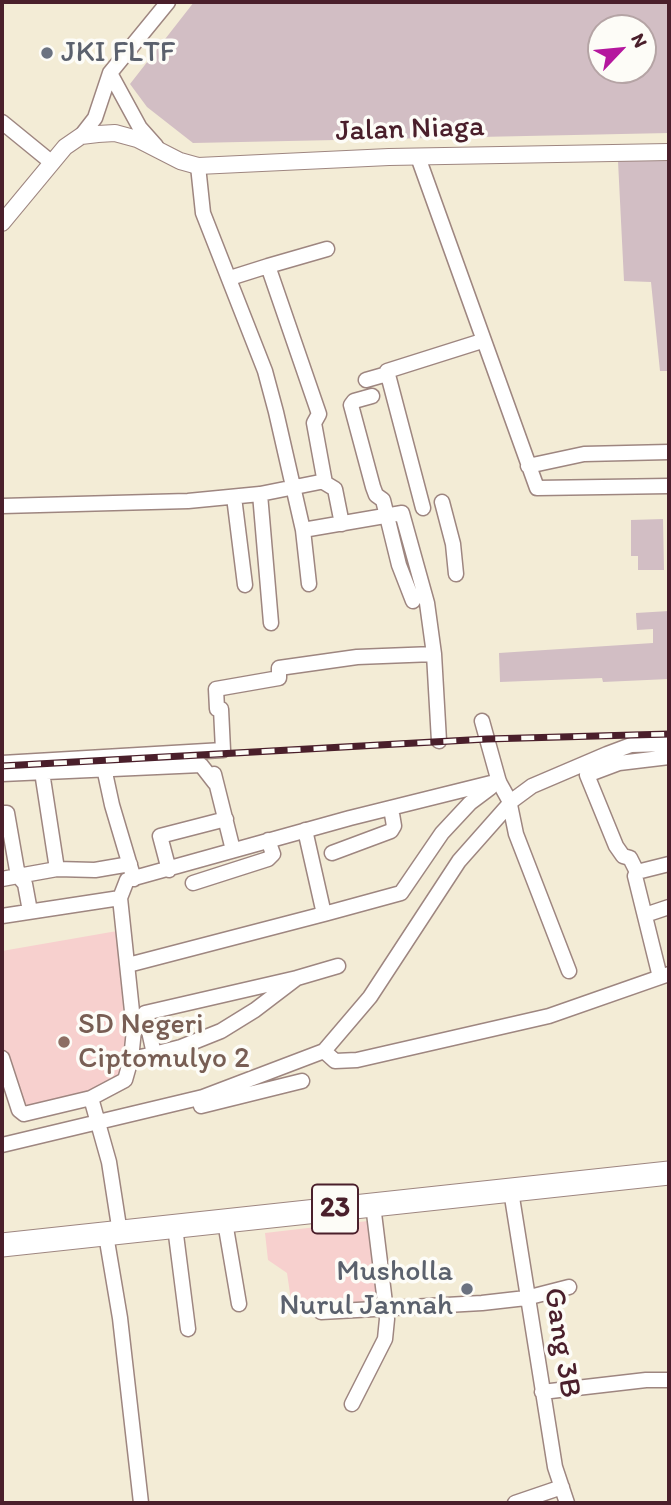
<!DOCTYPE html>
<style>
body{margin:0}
#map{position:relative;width:671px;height:1505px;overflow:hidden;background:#f3ecd6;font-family:Itim,sans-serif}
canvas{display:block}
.frame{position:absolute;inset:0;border:4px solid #4a1f2b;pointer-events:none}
.north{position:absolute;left:587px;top:14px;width:70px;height:70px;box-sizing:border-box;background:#fdfcf7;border:2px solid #b5a4a5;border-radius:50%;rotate:64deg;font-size:19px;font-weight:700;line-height:28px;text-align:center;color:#4a1f2b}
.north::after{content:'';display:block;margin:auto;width:24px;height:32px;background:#b5179e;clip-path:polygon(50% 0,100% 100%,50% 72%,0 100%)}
</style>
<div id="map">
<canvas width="671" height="1505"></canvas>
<div class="frame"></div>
<div class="north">N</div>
</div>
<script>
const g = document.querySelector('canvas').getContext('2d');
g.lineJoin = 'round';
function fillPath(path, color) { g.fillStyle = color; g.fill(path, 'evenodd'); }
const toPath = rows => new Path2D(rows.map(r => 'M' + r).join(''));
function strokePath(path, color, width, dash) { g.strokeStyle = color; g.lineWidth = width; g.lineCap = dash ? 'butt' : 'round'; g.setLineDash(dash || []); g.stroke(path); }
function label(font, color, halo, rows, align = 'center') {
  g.font = font + ' Itim,sans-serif'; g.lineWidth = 7; g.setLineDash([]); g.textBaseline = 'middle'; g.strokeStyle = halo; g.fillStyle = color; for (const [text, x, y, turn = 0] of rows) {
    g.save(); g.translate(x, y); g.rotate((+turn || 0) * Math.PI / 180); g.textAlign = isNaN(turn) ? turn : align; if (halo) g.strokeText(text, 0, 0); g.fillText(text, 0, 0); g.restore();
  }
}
fillPath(toPath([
 [117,931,128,1066,119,1079,107,1087,23,1109,2,1053,2,951],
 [368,1221,379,1301,292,1307,287,1273,268,1260,265,1233]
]), '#f7d0ce');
fillPath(toPath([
 [194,2,669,2,669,133,193,143,147,107,130,84],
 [601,28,643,28,643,70,601,70],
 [669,160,669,371,660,371,651,282,624,281,618,161],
 [663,519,664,570,638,570,638,556,631,556,631,520],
 [669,611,669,679,603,682,602,678,500,682,499,653,653,643,653,629,637,630,636,613]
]), '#d2bec4');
const minor = toPath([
 [110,73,140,128,156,146],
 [2,122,51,162],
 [81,136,95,118,110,73,168,2],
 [418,157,537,488,669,486],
 [198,166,203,213,265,371,276,412,303,530,309,584],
 [327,249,268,266,319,414,314,423,325,483,335,489,342,524],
 [230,278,268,266],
 [366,380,387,374],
 [372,396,354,401,351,405,373,487,376,495,383,500,399,565,413,601],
 [528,466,584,454,669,452],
 [260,494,271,623],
 [234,497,245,585],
 [442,502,453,544,456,574],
 [2,506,188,501,260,494,325,481],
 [423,508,387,371,482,341],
 [434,654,439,741],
 [217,709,216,689,279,678,279,668,357,657,434,654,427,603,402,513,303,530],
 [482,721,499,782,509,800,516,834,569,971],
 [669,757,619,763,587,775,616,846,623,856,630,858,637,872,669,864],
 [2,763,223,750,221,709],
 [104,768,112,805,134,879],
 [2,774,201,765,215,783],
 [214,774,233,850],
 [2,813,7,813,18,876,2,879],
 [332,853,391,831,394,826,391,808],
 [57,869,95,870,130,864],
 [169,870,160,836,226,819],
 [637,872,635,876,660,977],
 [18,876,57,869,42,772],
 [18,876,25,884,30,911],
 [193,883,268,859,273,854,268,840],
 [324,914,401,893,442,833,470,803,490,788],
 [645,915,669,907],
 [2,916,120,898],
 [128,965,324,914,305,830],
 [297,978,338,966],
 [324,1051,335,1061,357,1060,549,1016,669,974],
 [2,1058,19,1110,24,1114,91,1098,125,1080,131,1059,134,1030,120,898,127,880,350,818,499,781],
 [131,1059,154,1054,181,1047,221,1031,255,1010,297,978,145,1013,154,1054],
 [91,1098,109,1162,120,1233],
 [201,1106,302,1081],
 [2,1145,203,1097,324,1051,370,997,459,861,513,800,532,786,607,754,631,745,669,744],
 [511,1191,555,1467,567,1503],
 [225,1222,239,1304],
 [175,1227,188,1329],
 [106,1235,120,1318,141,1503],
 [321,1312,482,1303,526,1298,569,1287],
 [542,1392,646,1380,669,1380],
 [352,1404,385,1339,387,1319,373,1205],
 [515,1503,562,1487]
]);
const tertiary = toPath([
 [2,223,65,147,81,136,98,134,115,133,137,139,180,161,198,166,389,157,669,152]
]);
const trunk = toPath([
 [2,1245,669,1173]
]);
strokePath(minor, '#9e8680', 17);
strokePath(tertiary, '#9e8680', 18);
strokePath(trunk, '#9e8680', 25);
strokePath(minor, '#fff', 14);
strokePath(tertiary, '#fff', 16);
strokePath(trunk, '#fff', 23);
const rail = toPath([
 [2,766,487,739,669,734]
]);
strokePath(rail, '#4a1f2b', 7);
strokePath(rail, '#fdfcf7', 4.5, [13]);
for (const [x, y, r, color] of [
 [47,53,7,"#6b7280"],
 [64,1042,7,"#8d6e63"],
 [467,1289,7,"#6b7280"]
]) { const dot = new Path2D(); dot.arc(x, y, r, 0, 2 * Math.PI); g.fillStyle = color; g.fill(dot); strokePath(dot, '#fdfcf7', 2.5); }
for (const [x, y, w] of [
 [335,1209,46]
]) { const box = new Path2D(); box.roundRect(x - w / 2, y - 24.5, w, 49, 5); g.fillStyle = '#fdfcf7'; g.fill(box); strokePath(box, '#4a1f2b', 2); }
label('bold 28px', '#4a1f2b', null, [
 ["23",335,1209]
]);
label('30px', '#5b616d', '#fdfcf7', [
 ["JKI FLTF",61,53],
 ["Musholla",453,1272,"right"],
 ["Nurul Jannah",453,1306,"right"]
], 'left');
label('30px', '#4a1f2b', '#fdfcf7', [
 ["Jalan Niaga",410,130,-2],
 ["Gang 3B",561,1343,81]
]);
label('30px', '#785e54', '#fdfcf7', [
 ["SD Negeri",78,1025],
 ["Ciptomulyo 2",78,1059]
], 'left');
</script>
